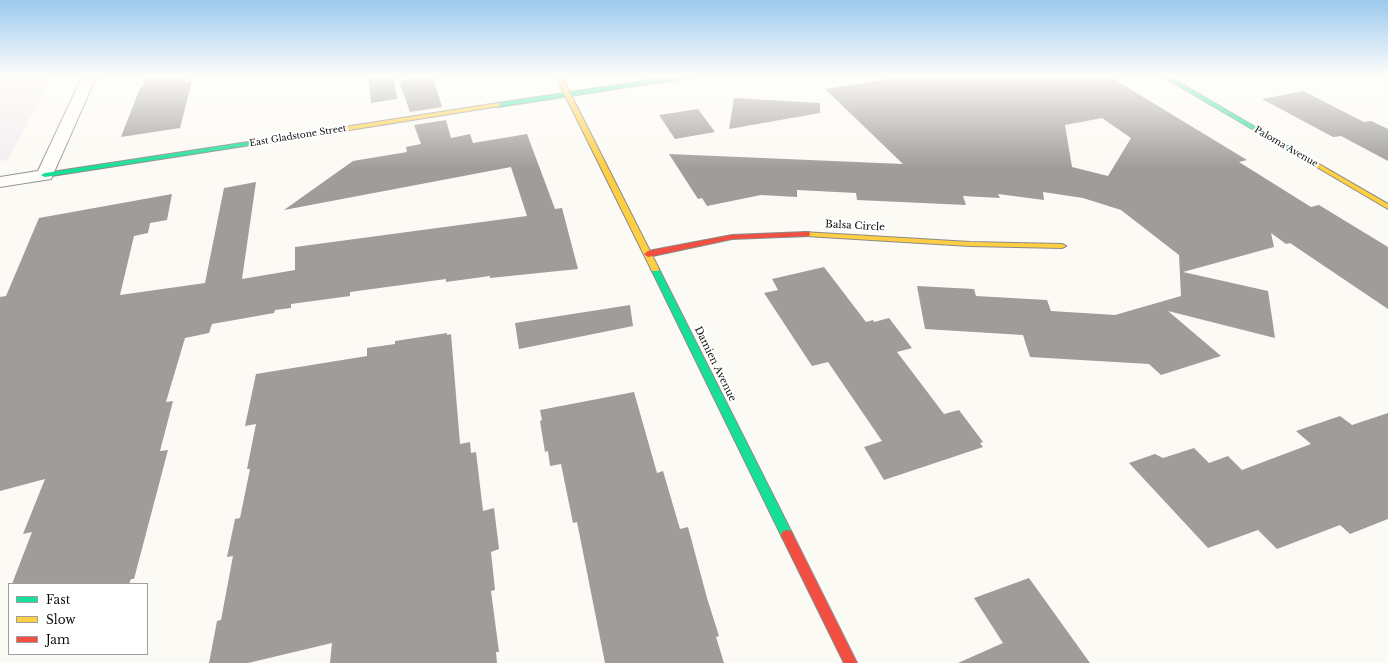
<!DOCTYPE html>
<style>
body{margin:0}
#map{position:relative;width:1388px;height:663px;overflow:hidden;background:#fcfaf4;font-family:"Libre Baskerville",serif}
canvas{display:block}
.legend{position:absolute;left:8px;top:583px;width:140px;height:72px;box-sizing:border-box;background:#fff;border:1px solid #9f9f9f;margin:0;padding:5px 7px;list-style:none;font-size:12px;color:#0e0e0e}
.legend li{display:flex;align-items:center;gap:8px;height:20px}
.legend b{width:20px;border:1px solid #9f9f9f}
</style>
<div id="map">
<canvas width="1388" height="663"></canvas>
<ul class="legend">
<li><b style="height:5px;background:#16e098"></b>Fast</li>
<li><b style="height:5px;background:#ffcf43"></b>Slow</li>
<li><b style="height:5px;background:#f24e42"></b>Jam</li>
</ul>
</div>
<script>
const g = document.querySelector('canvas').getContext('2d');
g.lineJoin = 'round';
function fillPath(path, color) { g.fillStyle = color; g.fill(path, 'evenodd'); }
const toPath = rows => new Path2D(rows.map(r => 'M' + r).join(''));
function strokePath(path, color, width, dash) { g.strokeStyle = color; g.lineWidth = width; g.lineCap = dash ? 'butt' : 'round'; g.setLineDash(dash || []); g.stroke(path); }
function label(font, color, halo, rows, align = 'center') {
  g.font = font + ' "Libre Baskerville",serif'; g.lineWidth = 4; g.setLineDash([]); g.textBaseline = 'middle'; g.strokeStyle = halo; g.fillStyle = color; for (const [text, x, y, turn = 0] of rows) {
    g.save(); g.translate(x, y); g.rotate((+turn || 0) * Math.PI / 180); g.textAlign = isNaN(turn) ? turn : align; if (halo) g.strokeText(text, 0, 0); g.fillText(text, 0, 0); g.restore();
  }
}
fillPath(toPath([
 [0,75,53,75,8,160,0,161]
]), '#f3edf0');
fillPath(toPath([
 [147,75,187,75,185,82,192,81,180,128,121,137,140,88,143,87],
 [368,75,393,75,397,99,371,103],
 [914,75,1107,75,1247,160,1239,162,1311,207,1319,205,1388,247,1388,309,1290,243,1286,244,1271,233,1274,247,1183,272,1268,291,1275,338,1168,311,1221,356,1161,375,1149,364,1030,357,1023,335,925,329,917,286,974,289,976,296,1047,300,1051,311,1115,315,1181,296,1179,255,1121,210,1083,198,1043,192,1044,200,998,194,1000,198,963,196,966,205,857,200,856,193,797,190,797,197,761,195,707,206,702,198,698,199,669,154,903,164,825,89],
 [1102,118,1131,138,1108,176,1072,167,1065,125],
 [433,76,442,107,410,112,399,81],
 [1303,91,1364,122,1371,121,1388,129,1388,161,1341,136,1333,137,1262,99],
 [734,98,820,103,820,113,729,129],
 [698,109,715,132,675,139,659,115],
 [446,120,451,138,470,134,473,143,527,134,555,209,562,208,578,269,490,278,490,276,446,282,446,279,350,292,350,296,291,304,291,308,275,310,274,313,212,324,209,333,185,338,166,402,173,401,160,451,168,450,134,579,131,579,129,584,12,584,32,532,23,534,45,479,0,491,0,297,6,296,39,218,172,194,167,220,150,223,148,233,134,236,120,295,205,283,224,188,256,182,242,279,295,270,295,247,527,216,511,167,284,210,353,161,407,152,406,147,421,144,414,125],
 [824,267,866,322,873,320,874,322,889,318,912,348,897,352,944,414,959,410,983,442,980,443,983,447,884,480,864,447,882,441,828,362,812,366,764,293,778,290,772,279],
 [630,305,633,326,519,349,515,323],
 [447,333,447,335,451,334,460,444,470,442,471,453,476,452,483,511,494,508,499,549,491,552,495,590,491,591,499,652,496,652,497,663,330,663,332,643,248,663,209,663,217,621,221,620,233,556,227,557,235,519,240,518,250,469,247,469,256,424,245,426,256,374,367,356,367,348,395,344,395,341],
 [634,392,657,473,663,471,680,529,688,527,707,598,719,636,716,637,724,663,605,663,577,522,573,523,561,464,550,466,548,451,545,452,540,421,542,420,540,410],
 [1388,413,1388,519,1350,534,1340,525,1277,549,1258,530,1208,548,1129,463,1155,454,1163,458,1194,448,1209,463,1228,456,1242,470,1311,444,1296,431,1340,416,1352,425],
 [1029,578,1090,663,958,663,1003,643,974,598]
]), '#9f9c99');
const street = toPath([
 [83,75,97,75,51,179,0,187,0,177,38,171,83,75]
]);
const fast = toPath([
 [683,75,697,75,694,77,498,107,495,105,498,103,683,75],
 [1160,75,1167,75,1303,155,1302,156,1298,156,1160,75],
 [255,141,257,142,257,144,45,177,41,175,45,173,255,141],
 [655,266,659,269,791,531,793,535,791,539,787,540,783,539,651,269,655,266]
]);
const slow = toPath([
 [555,75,561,75,659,269,658,271,652,271,651,269,555,75],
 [498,103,500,104,500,106,255,145,252,143,255,141,498,103],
 [1300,153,1388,204,1388,209,1298,156,1297,155,1300,153],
 [803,232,970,242,1062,244,1066,246,1062,248,970,246,806,236,803,236,802,234,803,232]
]);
const jam = toPath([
 [806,232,809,232,810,234,809,236,732,239,648,257,644,254,648,251,732,235,806,232],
 [787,530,791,531,857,663,844,663,781,535,783,531,787,530]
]);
strokePath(street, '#959492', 2);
strokePath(fast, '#8c8b88', 2);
strokePath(slow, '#8c8b88', 2);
strokePath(jam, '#8c8b88', 2);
fillPath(street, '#fffefd');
fillPath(fast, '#16e098');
fillPath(slow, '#ffcf43');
fillPath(jam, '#f24e42');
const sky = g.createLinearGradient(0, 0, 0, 168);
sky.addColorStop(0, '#9bc9ee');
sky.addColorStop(0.45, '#fefdfa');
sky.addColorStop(1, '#fefdfa00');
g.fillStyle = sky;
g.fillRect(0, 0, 1388, 168);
label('9px', '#0e0e0e', '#fff', [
 ["East Gladstone Street",298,136,-9],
 ["Paloma Avenue",1286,147,30]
]);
label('10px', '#0e0e0e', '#fff', [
 ["Balsa Circle",855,226,3],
 ["Damien Avenue",715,364,64]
]);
</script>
